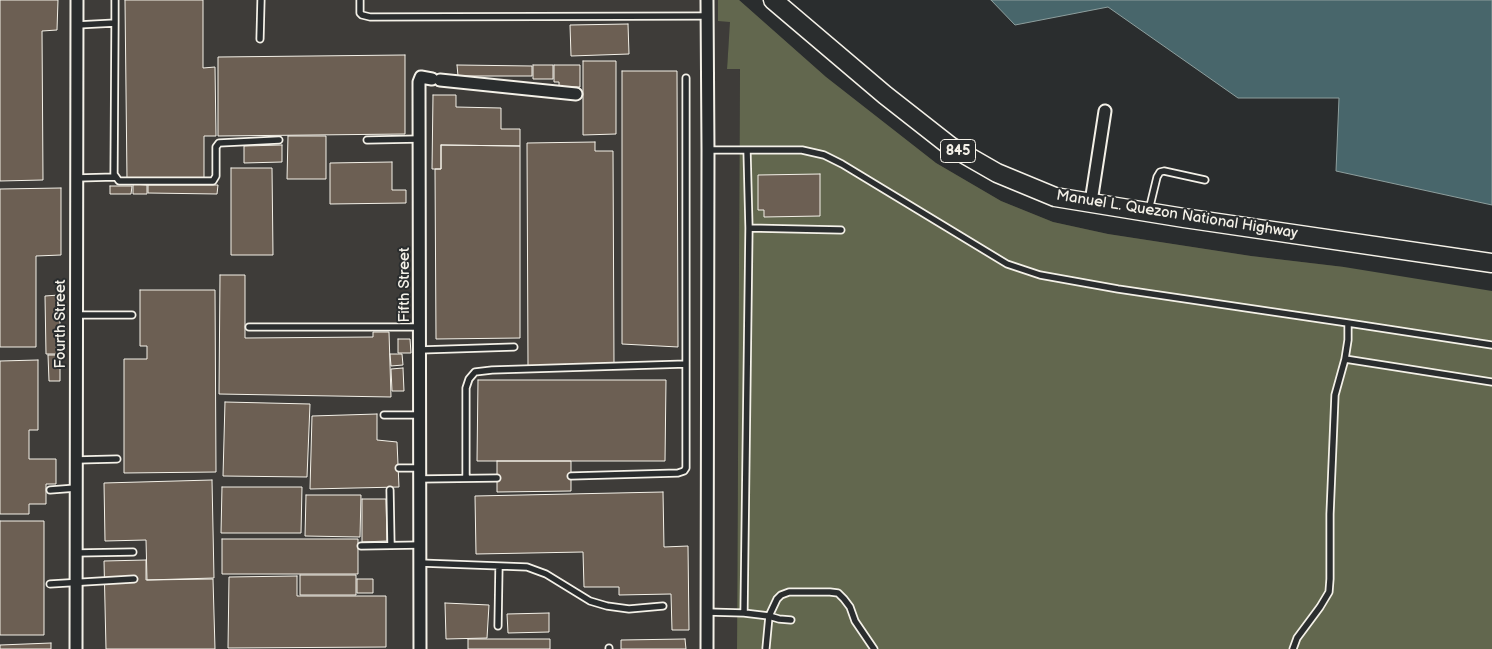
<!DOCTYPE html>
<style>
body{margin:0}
canvas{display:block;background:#2a2d2e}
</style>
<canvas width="1492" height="649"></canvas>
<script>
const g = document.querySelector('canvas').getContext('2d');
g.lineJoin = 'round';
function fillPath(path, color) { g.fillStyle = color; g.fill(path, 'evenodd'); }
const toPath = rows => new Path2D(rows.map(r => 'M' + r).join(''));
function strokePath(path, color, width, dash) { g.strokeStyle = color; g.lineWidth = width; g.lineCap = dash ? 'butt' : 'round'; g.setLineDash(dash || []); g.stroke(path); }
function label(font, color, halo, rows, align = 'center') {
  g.font = font + ' "Balsamiq Sans",sans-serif'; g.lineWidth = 4; g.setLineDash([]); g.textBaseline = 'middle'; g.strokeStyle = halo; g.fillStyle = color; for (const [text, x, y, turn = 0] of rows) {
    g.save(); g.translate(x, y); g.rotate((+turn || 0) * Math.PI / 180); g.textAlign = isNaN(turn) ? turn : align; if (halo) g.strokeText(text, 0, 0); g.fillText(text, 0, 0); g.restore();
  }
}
fillPath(toPath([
 [0,0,739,0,826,77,936,163,1001,201,1053,222,1108,234,1251,256,1344,267,1492,649,756,42,729,40,727,69,740,69,737,649,0,649]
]), '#3e3c39');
fillPath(toPath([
 [718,0,739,0,826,77,936,163,1001,201,1053,222,1108,234,1251,256,1344,267,1492,291,1492,649,737,649,740,69,727,69,730,22,718,21]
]), '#62674e');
const water = toPath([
 [991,0,1492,0,1492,205,1336,171,1339,98,1238,98,1108,7,1015,25,991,0]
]);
fillPath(water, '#48666b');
strokePath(water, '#8d9e9d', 1);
const building = toPath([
 [0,0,58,0,57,30,42,31,43,180,0,181,0,0],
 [125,0,203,0,203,68,215,67,216,136,204,136,204,179,127,180,125,0],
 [628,24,629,54,571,56,570,25,628,24],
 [405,55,405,134,218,136,218,57,405,55],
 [583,61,616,61,616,134,583,135,583,61],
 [457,65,532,66,532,76,458,76,457,65],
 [533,65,553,65,553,79,533,79,533,65],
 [554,65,580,65,580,87,559,87,559,82,554,82,554,65],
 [622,71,677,71,678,347,622,344,622,71],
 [433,95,456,95,456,107,501,108,501,129,520,129,520,146,441,145,441,169,432,169,433,95],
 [288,136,326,136,326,179,287,179,288,136],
 [595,142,595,151,613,151,614,365,528,366,527,143,595,142],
 [282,145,282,162,244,163,244,146,282,145],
 [441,145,520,146,520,338,436,339,435,169,441,169,441,145],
 [392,162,392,190,406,190,406,203,330,204,330,163,392,162],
 [231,168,272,168,273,255,231,255,231,168],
 [820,174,820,216,764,217,764,210,758,210,758,175,820,174],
 [133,184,147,185,147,194,133,194,133,184],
 [148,185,218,185,217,194,148,193,148,185],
 [110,186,132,186,131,194,110,194,110,186],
 [61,188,61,255,36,256,36,347,0,347,0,189,61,188],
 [220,275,245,275,245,338,373,337,373,332,389,332,391,397,219,394,220,275],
 [140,290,215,290,216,472,124,473,124,359,147,359,147,346,140,346,140,290],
 [59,295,61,354,46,354,45,296,59,295],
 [398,339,410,339,411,353,398,353,398,339],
 [390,354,402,354,403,365,391,366,390,354],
 [48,355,60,355,60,381,49,381,48,355],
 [38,360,38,430,29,430,29,459,56,459,56,484,46,484,46,504,29,504,29,514,0,514,0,361,38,360],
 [403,368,404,391,392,391,391,369,403,368],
 [478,380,666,380,665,461,477,461,478,380],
 [225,402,310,404,307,477,223,476,225,402],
 [377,414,377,440,397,442,399,487,310,489,312,416,377,414],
 [497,461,571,461,571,491,497,492,497,461],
 [212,480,214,578,147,580,146,540,105,541,104,483,212,480],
 [222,487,302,487,301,533,221,533,222,487],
 [663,492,664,547,688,546,689,630,672,630,671,594,619,595,619,587,584,587,583,552,476,554,475,496,663,492],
 [306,495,361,495,360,537,305,536,306,495],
 [362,499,386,499,387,541,362,542,362,499],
 [0,521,44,521,44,635,0,635,0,521],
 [222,539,358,539,358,574,222,574,222,539],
 [146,560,146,580,213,579,215,649,106,649,104,561,146,560],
 [300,575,356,575,356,595,300,595,300,575],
 [297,576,297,596,386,596,386,647,228,648,229,577,297,576],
 [357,579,373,579,373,593,357,593,357,579],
 [445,603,489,605,487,638,446,639,445,603],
 [549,613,549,632,508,633,507,614,549,613],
 [468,639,550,639,550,649,468,649,468,639],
 [685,639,686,649,621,649,621,640,685,639],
 [51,643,51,649,0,649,0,645,51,643]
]);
fillPath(building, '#6c5f53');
strokePath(building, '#f4f1e8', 1);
const service = toPath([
 [360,0,360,13,362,15,370,17,706,16],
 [115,23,115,0],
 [77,25,115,23,114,174,119,181,213,181,216,176,216,147,219,143,279,140],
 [260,39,261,0],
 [367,140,419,139],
 [708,150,802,150,824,155,842,164,1007,264,1040,275,1118,289,1348,323,1348,340,1345,359,1492,382],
 [77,178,115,177],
 [1149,210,1157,177,1160,172,1164,171,1205,180],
 [749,228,841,230],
 [77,315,132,315],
 [1348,323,1492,345],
 [249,327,420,327],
 [420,350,514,347],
 [384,415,420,415],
 [77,460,117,459],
 [399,468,420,468],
 [571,476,678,473,684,471,686,468,686,78],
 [466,478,466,388,469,379,475,372,492,370,686,364],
 [420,479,497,478],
 [50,490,76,488],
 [390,490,391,545],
 [361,546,420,545],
 [76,553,133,552],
 [420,563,527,567,546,574,590,601,607,606,629,609,663,606],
 [50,584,134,579],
 [707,612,744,613,769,616,779,619,791,620],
 [744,613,749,228,747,150],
 [498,626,499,566],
 [609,648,609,649],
 [766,648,769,616,777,599,781,595,789,592,830,592,838,593,844,599,850,607,855,621,874,649],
 [1293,649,1297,638,1320,607,1329,592,1330,579,1330,514,1335,395,1345,359]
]);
const minor = toPath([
 [707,0,708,150,707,649],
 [440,80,576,94],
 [1091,202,1105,111],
 [76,649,77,0],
 [420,649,419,82,421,77,432,79]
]);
const primary = toPath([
 [773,0,885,95,950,146,997,173,1055,197,1184,218,1492,263]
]);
strokePath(service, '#f4f1e8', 9);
strokePath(minor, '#f4f1e8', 15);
strokePath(primary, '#f4f1e8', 21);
strokePath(service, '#2a2d2e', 5.5);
strokePath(minor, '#2a2d2e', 11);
strokePath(primary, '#2a2d2e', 18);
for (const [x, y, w] of [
 [958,151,35]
]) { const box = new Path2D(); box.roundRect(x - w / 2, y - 11.5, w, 23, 4); g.fillStyle = '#2a2d2e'; g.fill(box); strokePath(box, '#f4f1e8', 1); }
label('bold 14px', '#f4f1e8', null, [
 ["845",958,151]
]);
label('15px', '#f4f1e8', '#2a2d2e', [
 ["Manuel L. Quezon National Highway",1177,215,9],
 ["Fifth Street",405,285,-90],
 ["Fourth Street",61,324,-90]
]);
</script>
